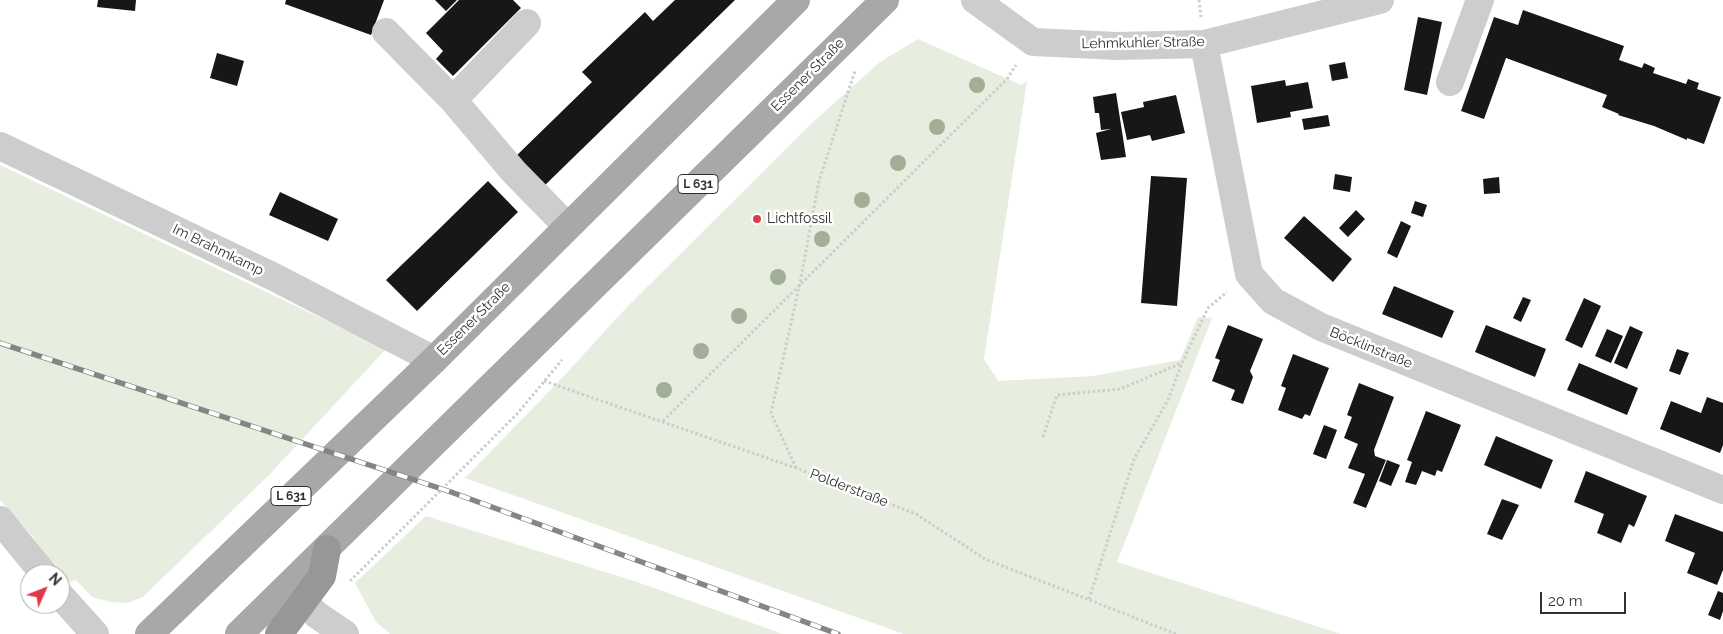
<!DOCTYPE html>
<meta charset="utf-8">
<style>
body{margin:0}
#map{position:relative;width:1723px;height:634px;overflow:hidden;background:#fff;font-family:Raleway,sans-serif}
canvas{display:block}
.north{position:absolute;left:20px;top:564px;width:50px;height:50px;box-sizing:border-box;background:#fff;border:1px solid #acacac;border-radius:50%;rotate:46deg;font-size:14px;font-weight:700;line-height:20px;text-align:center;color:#303030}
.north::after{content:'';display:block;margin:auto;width:18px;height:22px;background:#e13849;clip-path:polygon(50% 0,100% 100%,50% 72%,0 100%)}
.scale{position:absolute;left:1540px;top:592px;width:86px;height:22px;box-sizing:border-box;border:2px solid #303030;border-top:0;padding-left:6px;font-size:15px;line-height:18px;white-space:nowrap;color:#303030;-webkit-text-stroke:4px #fff;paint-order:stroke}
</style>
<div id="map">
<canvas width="1723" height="634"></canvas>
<div class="north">N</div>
<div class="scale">20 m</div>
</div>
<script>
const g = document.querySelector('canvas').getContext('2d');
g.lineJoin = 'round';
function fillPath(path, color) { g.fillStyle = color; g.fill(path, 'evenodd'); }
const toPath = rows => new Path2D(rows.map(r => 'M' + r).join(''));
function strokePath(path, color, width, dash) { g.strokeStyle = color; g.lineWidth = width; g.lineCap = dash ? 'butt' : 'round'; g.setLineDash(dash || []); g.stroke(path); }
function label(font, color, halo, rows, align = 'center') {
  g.font = font + ' Raleway,sans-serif'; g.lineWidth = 5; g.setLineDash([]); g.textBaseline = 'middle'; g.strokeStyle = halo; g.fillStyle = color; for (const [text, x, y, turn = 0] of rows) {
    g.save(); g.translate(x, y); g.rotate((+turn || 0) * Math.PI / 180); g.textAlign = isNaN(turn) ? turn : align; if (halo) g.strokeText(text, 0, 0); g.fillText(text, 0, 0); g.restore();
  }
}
fillPath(toPath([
 [918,39,1021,85,1027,81,984,359,998,381,1093,376,1180,360,1198,317,1212,318,1117,562,1341,634,904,634,465,478,562,378,626,308,812,123,880,62],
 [0,165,386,349,270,474,143,597,127,603,110,602,92,597,76,580,64,584,60,574,58,574,33,537,0,500],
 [426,516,637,582,783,634,390,634,376,622,355,583]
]), '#e7eddf');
fillPath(toPath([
 [98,0,136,0,135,11,97,7],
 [286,0,384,0,371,35,285,4],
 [435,0,457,0,446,11],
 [459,0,513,0,521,8,453,76,436,59,443,51,426,33],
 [675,0,735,0,542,188,513,159,592,82,582,72,645,12,653,21],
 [1523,10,1624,46,1619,60,1642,68,1644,63,1655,68,1653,73,1686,84,1688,79,1699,83,1697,89,1721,97,1704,144,1687,138,1687,140,1654,126,1618,115,1619,114,1602,107,1607,95,1506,58,1484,119,1461,111,1494,17,1518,25],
 [1418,17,1442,22,1427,95,1404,90],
 [217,53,244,61,237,86,210,78],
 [1345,62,1348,78,1332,81,1329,65],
 [1285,80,1286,86,1308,82,1313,108,1290,112,1291,117,1257,123,1251,86],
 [1116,93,1126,157,1101,160,1096,133,1111,129,1101,130,1099,113,1095,113,1093,97],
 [1176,95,1185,133,1152,141,1150,135,1127,140,1121,112,1144,107,1143,102],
 [1328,115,1330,126,1304,130,1302,119],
 [1335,174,1352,177,1350,192,1333,189],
 [1151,176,1187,178,1177,306,1141,303],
 [1499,177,1500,193,1484,194,1483,179],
 [488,181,518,212,417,311,386,280,437,231,454,248,437,231],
 [280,192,338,219,328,241,269,215],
 [1415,201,1427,205,1423,217,1411,213],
 [1356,210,1365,219,1348,237,1339,228],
 [1304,216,1352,259,1333,282,1284,238],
 [1401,221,1411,226,1397,258,1387,253],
 [1394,286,1454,311,1442,338,1382,314],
 [1523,297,1531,300,1521,322,1513,318],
 [1584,298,1601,306,1582,348,1565,340],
 [1228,325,1263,339,1250,371,1253,377,1243,404,1231,400,1235,390,1212,381,1220,360,1215,358],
 [1486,325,1546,349,1535,377,1475,352],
 [1630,326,1643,332,1627,369,1614,363],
 [1607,329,1623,336,1611,363,1595,356],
 [1677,349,1689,353,1680,375,1669,371],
 [1293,354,1329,368,1310,416,1305,414,1302,419,1278,410,1286,388,1281,386],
 [1579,363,1638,388,1627,415,1567,390],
 [1359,383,1394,397,1374,450,1375,456,1386,460,1366,508,1353,503,1365,474,1348,468,1358,444,1344,438,1352,417,1347,415],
 [1707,397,1723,403,1723,445,1720,453,1660,429,1671,401,1701,413],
 [1426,411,1461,425,1442,472,1437,470,1435,476,1422,471,1416,485,1405,482,1412,462,1407,460],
 [1324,425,1337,430,1326,459,1313,454],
 [1496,436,1553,460,1541,489,1484,465],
 [1387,460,1400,465,1391,486,1379,481],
 [1586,471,1647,496,1634,527,1629,524,1621,543,1597,533,1604,514,1574,502],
 [1502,499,1519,505,1502,540,1487,534],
 [1675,514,1723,532,1723,570,1717,585,1687,573,1695,553,1665,541],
 [1718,591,1723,593,1723,611,1720,620,1708,615]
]), '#171717');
strokePath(toPath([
 [1199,0,1201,17],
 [544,381,796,468,916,514,985,559,1176,634],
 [663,421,1007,79,1016,65],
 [1043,437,1057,395,1120,389,1182,363,1208,308,1227,292],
 [796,468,771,413,800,283,819,181,855,71],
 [350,581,517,414,562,360],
 [1089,599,1134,459,1168,400,1182,363]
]), '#cdcdcd', 3, [2.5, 2.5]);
strokePath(toPath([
 [975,0,1033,42,1117,46,1204,44,1380,0],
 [527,23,453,100,514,172,567,226],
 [386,32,453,100],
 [1204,44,1249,274,1273,301,1321,327,1723,490],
 [1450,82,1480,0],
 [0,146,274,277,434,360],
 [0,520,44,574],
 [60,595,95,634],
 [303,602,317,615,345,634]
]), '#cdcdcd', 28);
strokePath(toPath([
 [149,634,434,360,796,0],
 [239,634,885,0]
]), '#a8a8a8', 28);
strokePath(toPath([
 [279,634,322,576,327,549]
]), '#979797', 28);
const rail = toPath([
 [0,343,451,492,838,634]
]);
strokePath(rail, '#858585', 5.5);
strokePath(rail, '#fff', 4, [11]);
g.fillStyle = '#a2ae95';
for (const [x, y] of [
 [977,85],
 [937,127],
 [898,163],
 [862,200],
 [822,239],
 [778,277],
 [739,316],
 [701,351],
 [664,390]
]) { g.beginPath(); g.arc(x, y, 8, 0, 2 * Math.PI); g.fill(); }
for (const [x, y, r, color] of [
 [757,219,5,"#e13849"]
]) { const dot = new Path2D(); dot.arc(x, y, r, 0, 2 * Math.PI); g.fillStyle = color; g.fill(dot); strokePath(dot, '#fff', 2); }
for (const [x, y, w] of [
 [698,184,40],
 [291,496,40]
]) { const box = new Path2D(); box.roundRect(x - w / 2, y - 9.5, w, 19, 4); g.fillStyle = '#fff'; g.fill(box); strokePath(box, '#303030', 1); }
label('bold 12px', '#303030', null, [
 ["L 631",698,184],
 ["L 631",291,496]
]);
label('14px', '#303030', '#fff', [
 ["Lehmkuhler Straße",1143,43,-1],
 ["Essener Straße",808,75,-45],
 ["Im Brahmkamp",218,250,26],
 ["Essener Straße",474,319,-45],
 ["Böcklinstraße",1371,348,22],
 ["Polderstraße",849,488,21]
]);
label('14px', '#303030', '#fff', [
 ["Lichtfossil",767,219]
], 'left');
</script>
